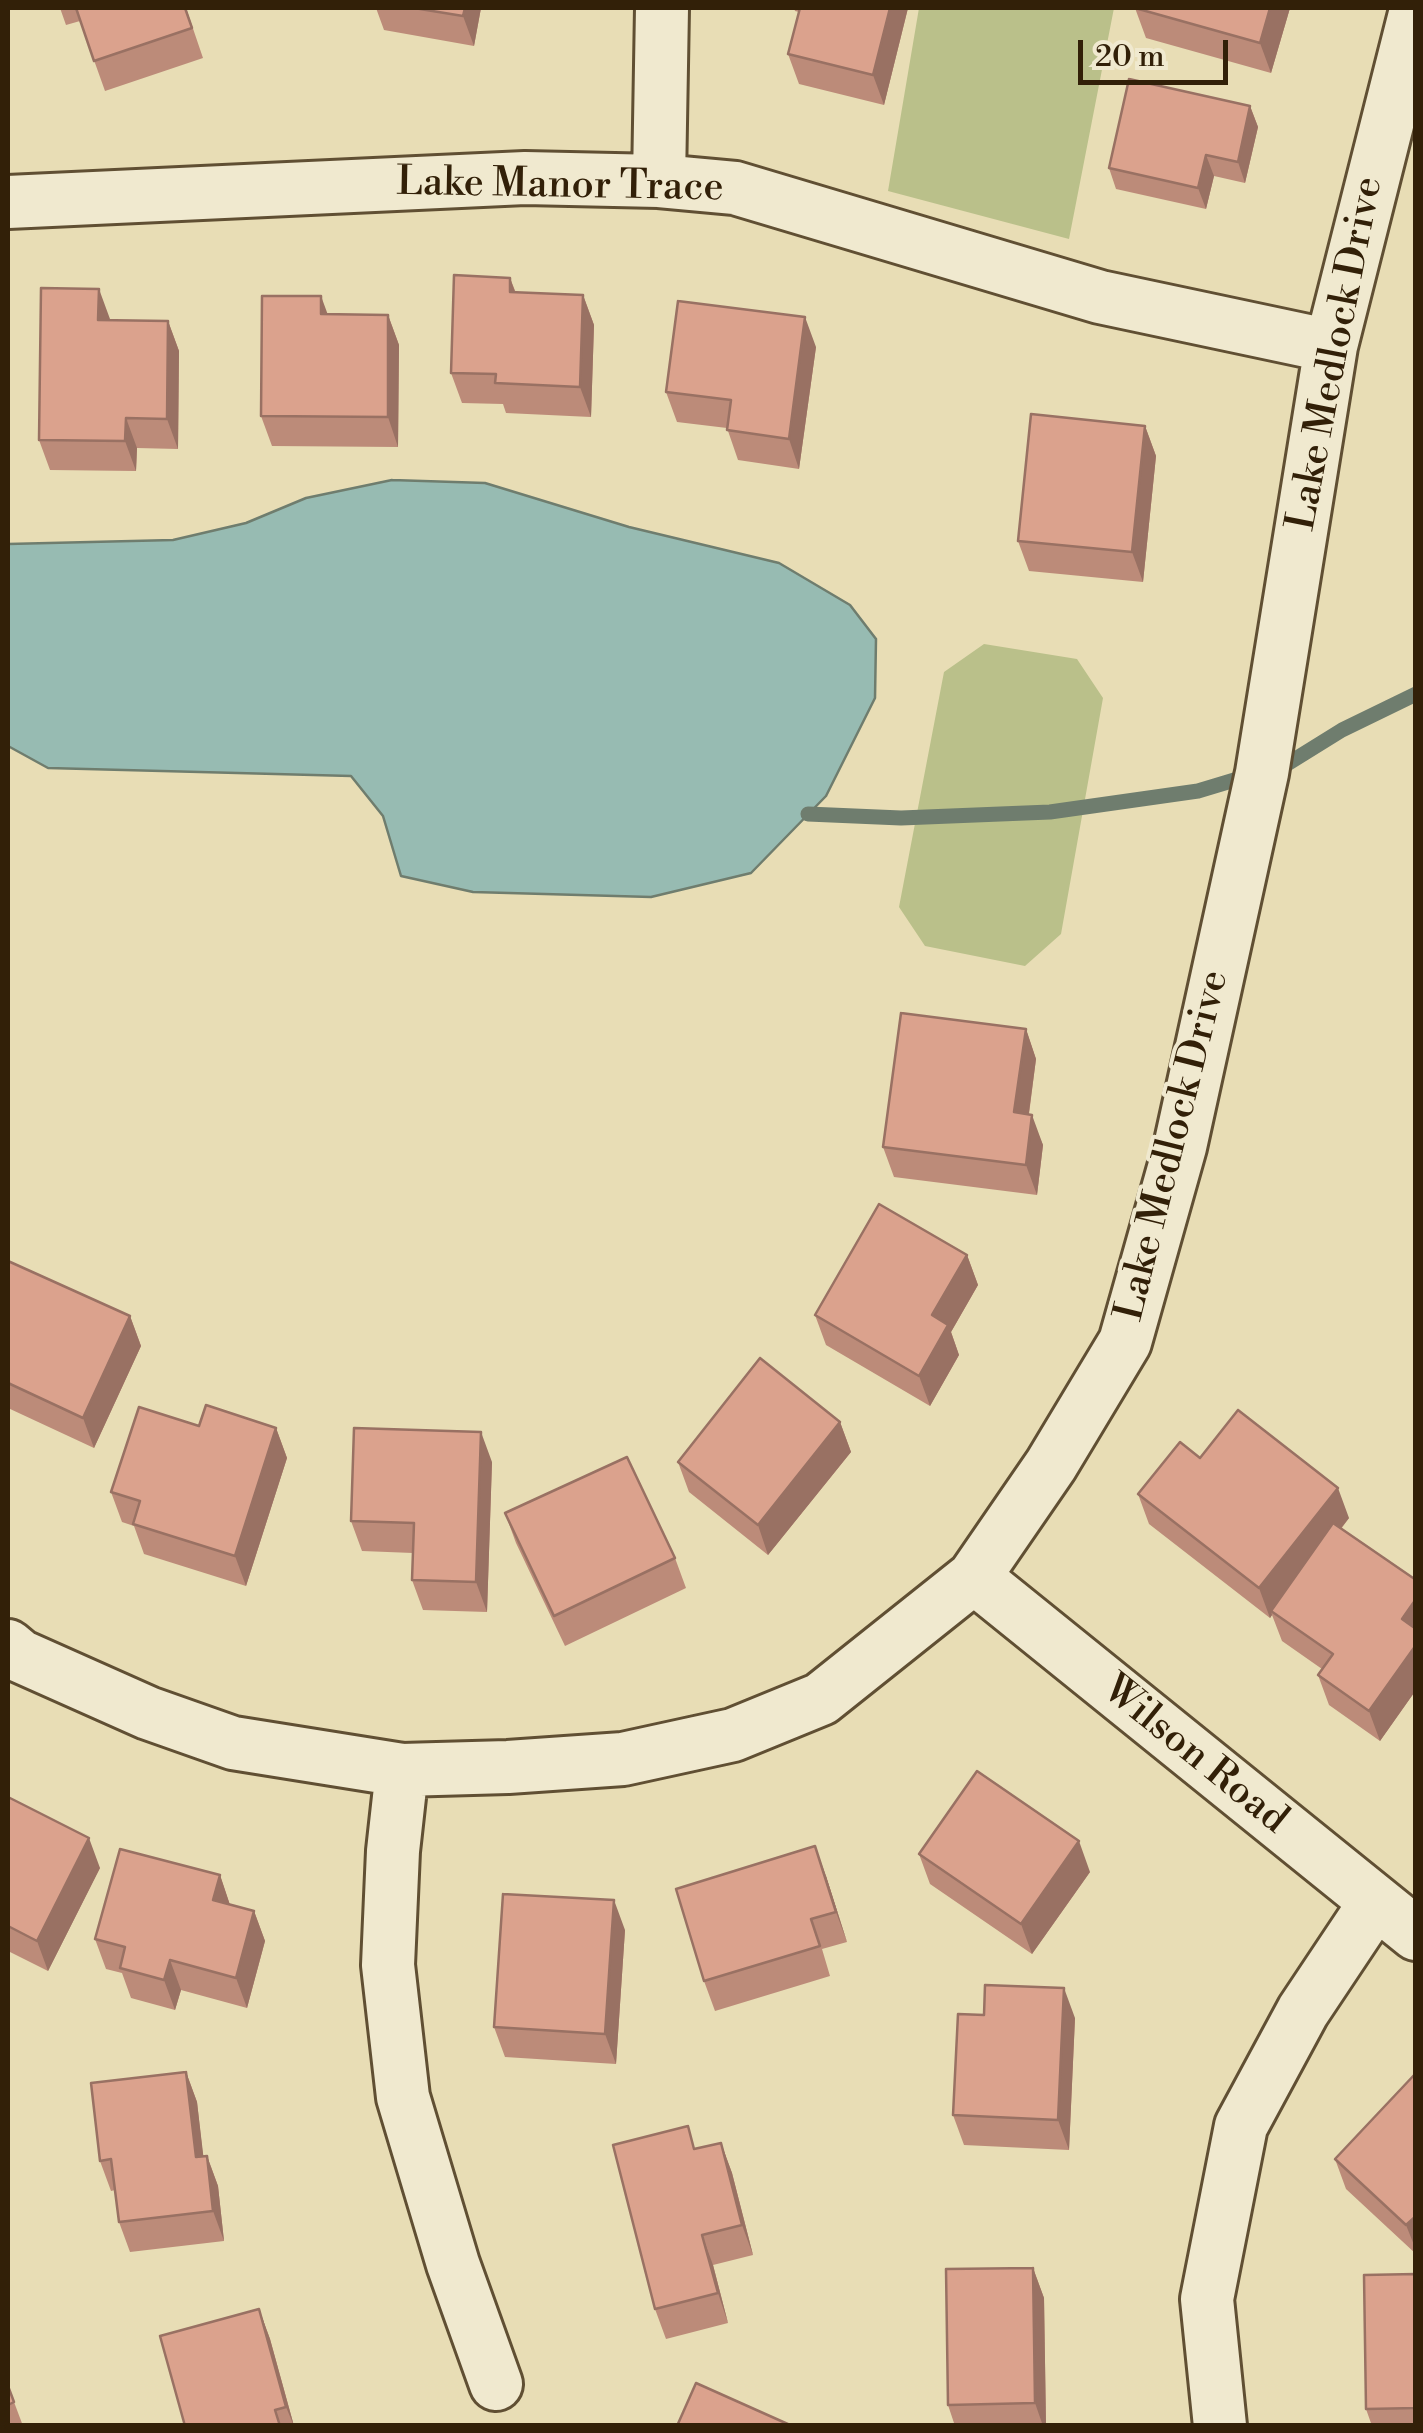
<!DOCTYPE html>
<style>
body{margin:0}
#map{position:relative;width:1423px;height:2433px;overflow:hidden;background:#e8ddb5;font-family:"Libre Bodoni",serif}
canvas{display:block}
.frame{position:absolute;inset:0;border:10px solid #322008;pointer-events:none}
.scale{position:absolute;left:1078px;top:40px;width:150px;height:45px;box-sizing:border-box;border:5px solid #322008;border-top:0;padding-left:12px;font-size:30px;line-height:35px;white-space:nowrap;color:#322008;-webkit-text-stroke:8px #f0e9cf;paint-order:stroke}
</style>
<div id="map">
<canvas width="1423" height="2433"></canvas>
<div class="frame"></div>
<div class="scale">20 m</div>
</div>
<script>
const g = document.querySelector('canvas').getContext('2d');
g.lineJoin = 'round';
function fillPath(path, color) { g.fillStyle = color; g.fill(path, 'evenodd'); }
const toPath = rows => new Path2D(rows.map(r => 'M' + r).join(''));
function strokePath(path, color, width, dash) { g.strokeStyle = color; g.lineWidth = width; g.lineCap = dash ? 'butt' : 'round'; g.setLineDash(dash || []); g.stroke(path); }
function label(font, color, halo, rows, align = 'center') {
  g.font = font + ' "Libre Bodoni",serif'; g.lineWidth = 8; g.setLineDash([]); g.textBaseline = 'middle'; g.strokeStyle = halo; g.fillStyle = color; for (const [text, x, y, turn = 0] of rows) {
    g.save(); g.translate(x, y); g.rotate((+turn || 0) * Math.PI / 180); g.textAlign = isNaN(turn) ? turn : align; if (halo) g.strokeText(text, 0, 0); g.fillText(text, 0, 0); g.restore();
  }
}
fillPath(toPath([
 [919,8,1114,8,1069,239,888,191],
 [984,644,1077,659,1103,698,1061,934,1025,966,925,946,899,907,944,672]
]), '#bac08a');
const water = toPath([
 [392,480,485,483,629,527,779,563,850,605,876,639,875,698,826,796,751,873,651,897,473,892,401,876,383,816,351,776,48,768,8,746,8,544,173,540,246,523,306,498,392,480]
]);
fillPath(water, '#97bbb2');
strokePath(water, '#6f7d6e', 2.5);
strokePath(toPath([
 [1274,769,1284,766,1342,730,1416,694],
 [808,814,901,818,1050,812,1198,791,1251,775]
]), '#6f7d6e', 15);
const street = toPath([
 [659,181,662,8],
 [8,202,525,178,659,181,735,188,1100,297,1331,346],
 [974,1577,1416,1934],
 [8,1646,20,1656,148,1713,233,1743,402,1770,508,1767,623,1759,733,1735,821,1699,974,1577,1051,1465,1125,1342,1180,1147,1262,773,1331,346,1416,10],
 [402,1770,393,1851,388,1965,403,2097,453,2264,496,2384],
 [1220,2426,1207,2299,1241,2126,1303,2011,1375,1903]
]);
strokePath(street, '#604f33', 58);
strokePath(street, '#f0e9cf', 52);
fillPath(toPath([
 [60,8,186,8,203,58,105,91,80,21,66,25],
 [376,8,481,8,474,46,384,30],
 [794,8,908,8,884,105,799,84,788,54,799,12,795,11],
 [1135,8,1290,8,1271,73,1146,38],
 [1250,106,1258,127,1245,183,1214,176,1206,209,1116,189,1109,168],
 [510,278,516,293,583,295,594,325,591,417,506,413,503,404,462,403,451,373],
 [327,314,388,315,399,345,398,447,272,446,261,416],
 [110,320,168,321,179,351,178,449,137,448,136,471,50,470,39,440],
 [816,347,799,469,738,460,727,428,677,422,666,392],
 [1145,426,1156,456,1143,582,1029,571,1018,541],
 [1026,1029,1036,1059,1029,1114,1043,1145,1037,1195,894,1177,883,1147],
 [967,1255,978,1285,951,1332,959,1355,930,1406,826,1345,815,1315],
 [8,1261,130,1316,141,1346,94,1448,8,1408],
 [840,1422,851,1452,768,1555,689,1492,678,1462],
 [199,1426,276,1428,287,1458,246,1586,144,1554,134,1526,122,1522,111,1492],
 [1200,1458,1349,1518,1341,1529,1416,1580,1416,1690,1380,1741,1329,1705,1318,1675,1322,1669,1282,1641,1272,1615,1270,1618,1149,1524,1138,1494],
 [492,1462,487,1612,423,1610,412,1580,413,1553,362,1551,351,1521],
 [505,1513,675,1558,686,1588,565,1646,516,1543],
 [8,1797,100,1868,48,1971,8,1951],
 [919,1854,1090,1872,1032,1954,930,1884],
 [220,1875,230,1905,254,1911,265,1941,247,2008,181,1990,175,2010,131,1998,122,1973,106,1969,95,1939],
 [826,1876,847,1942,822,1949,830,1976,715,2011,704,1981],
 [625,1930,616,2064,505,2057,494,2027],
 [984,2015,1075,2018,1069,2150,964,2145,953,2115],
 [186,2072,197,2102,203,2156,207,2156,218,2186,224,2241,130,2252,119,2222,115,2190,111,2191,100,2161],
 [1416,2073,1416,2254,1346,2189,1335,2159],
 [721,2143,732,2173,753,2255,713,2265,728,2323,666,2339,655,2309,696,2149],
 [1033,2268,1044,2298,1046,2426,955,2426,948,2405],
 [1416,2274,1416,2426,1372,2426,1366,2409],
 [259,2309,270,2339,294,2426,185,2426],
 [8,2386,23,2426,8,2426]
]), '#bc8b79');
fillPath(toPath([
 [465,8,481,8,474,46,463,16],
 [890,8,908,8,884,105,873,75],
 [1270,8,1290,8,1271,73,1260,43],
 [1250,106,1258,127,1245,183,1238,162],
 [1206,155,1214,176,1206,209,1198,188],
 [510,278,521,308,510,292],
 [99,289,110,319,109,350,98,320],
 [583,295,594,325,591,417,580,387],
 [321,296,332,326,321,314],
 [388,315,399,345,398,447,388,417],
 [805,317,816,347,799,469,789,439],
 [168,321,179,351,178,449,167,419],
 [126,418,137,448,136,471,125,441],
 [1145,426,1156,456,1143,582,1132,552],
 [1026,1029,1036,1059,1025,1142,1014,1112],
 [1032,1115,1043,1145,1037,1195,1026,1165],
 [967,1255,978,1285,951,1332,959,1355,930,1406,919,1376,932,1315],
 [130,1316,141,1346,94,1448,83,1418],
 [840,1422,851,1452,768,1555,758,1525],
 [276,1428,287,1458,246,1586,235,1556],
 [481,1432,492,1462,487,1612,476,1582],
 [1338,1488,1349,1518,1274,1613,1271,1611,1272,1615,1270,1618,1259,1588],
 [1416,1599,1416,1690,1380,1741,1369,1711,1402,1619],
 [89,1838,100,1868,48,1971,37,1941],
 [1079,1841,1090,1872,1032,1954,1021,1924],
 [815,1846,826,1876,847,1942,836,1912],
 [220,1875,230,1905,213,1900],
 [614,1900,625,1930,616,2064,605,2034],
 [254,1911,265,1941,247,2008,236,1978],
 [170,1960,181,1990,175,2010,164,1980],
 [1064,1988,1075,2018,1069,2150,1058,2120],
 [186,2072,197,2102,207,2187,196,2157],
 [721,2143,732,2173,753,2255,742,2225],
 [207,2156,218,2186,224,2241,213,2211],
 [1416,2216,1416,2250,1406,2225],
 [702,2235,713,2265,728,2323,718,2293],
 [1033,2268,1044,2298,1046,2426,1043,2426,1035,2403],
 [259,2309,270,2339,294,2426,286,2407]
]), '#997163');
const building = toPath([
 [76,8,185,8,192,28,94,61,76,8],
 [414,8,465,8,463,16,414,8],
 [800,8,890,8,873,75,788,54,800,8],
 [1135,8,1270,8,1260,43,1135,8],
 [1129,79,1250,106,1238,162,1206,155,1198,188,1109,168,1129,79],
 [454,275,510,278,510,292,583,295,580,387,495,383,496,374,451,373,454,275],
 [41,288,99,289,98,320,168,321,167,419,126,418,125,441,39,440,41,288],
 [262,296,321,296,321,314,388,315,388,417,261,416,262,296],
 [678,301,805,317,789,439,727,430,731,400,666,392,678,301],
 [1031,414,1145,426,1132,552,1018,541,1031,414],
 [901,1013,1026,1029,1014,1112,1032,1115,1026,1165,883,1147,901,1013],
 [879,1204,967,1255,932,1315,948,1325,919,1376,815,1315,879,1204],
 [8,1261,130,1316,83,1418,8,1383,8,1261],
 [760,1358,840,1422,758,1525,678,1462,760,1358],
 [206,1405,276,1428,235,1556,133,1524,140,1501,111,1492,139,1407,199,1426,206,1405],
 [1238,1410,1338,1488,1259,1588,1138,1494,1180,1442,1200,1458,1238,1410],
 [354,1428,481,1432,476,1582,412,1580,414,1523,351,1521,354,1428],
 [627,1457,675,1558,554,1616,505,1513,627,1457],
 [1333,1523,1416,1580,1416,1599,1402,1619,1416,1629,1416,1645,1369,1711,1318,1675,1333,1654,1271,1611,1333,1523],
 [977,1771,1079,1841,1021,1924,919,1854,977,1771],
 [8,1797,89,1838,37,1941,8,1926,8,1797],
 [815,1846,836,1912,811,1919,820,1946,704,1981,676,1889,815,1846],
 [120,1849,220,1875,213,1900,254,1911,236,1978,170,1960,164,1980,120,1968,125,1947,95,1939,120,1849],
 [503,1894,614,1900,605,2034,494,2027,503,1894],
 [985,1985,1064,1988,1058,2120,953,2115,958,2014,984,2015,985,1985],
 [186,2072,196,2157,207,2156,213,2211,119,2222,111,2159,100,2161,91,2083,186,2072],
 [1416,2073,1416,2216,1406,2225,1335,2159,1416,2073],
 [688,2126,694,2149,721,2143,742,2225,702,2235,718,2293,655,2309,613,2145,688,2126],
 [1033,2268,1035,2403,948,2405,946,2269,1033,2268],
 [1416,2274,1416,2408,1366,2409,1364,2275,1416,2274],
 [259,2309,286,2407,275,2410,280,2426,185,2426,160,2336,259,2309],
 [696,2383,790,2425,677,2426,696,2383],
 [8,2386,14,2402,8,2405,8,2386]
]);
fillPath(building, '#dba28d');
strokePath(building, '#997163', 2.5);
label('40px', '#322008', '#f0e9cf', [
 ["Lake Manor Trace",560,187,1],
 ["Lake Medlock Drive",1337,354,-79],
 ["Lake Medlock Drive",1174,1146,-76],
 ["Wilson Road",1194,1756,39]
]);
</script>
